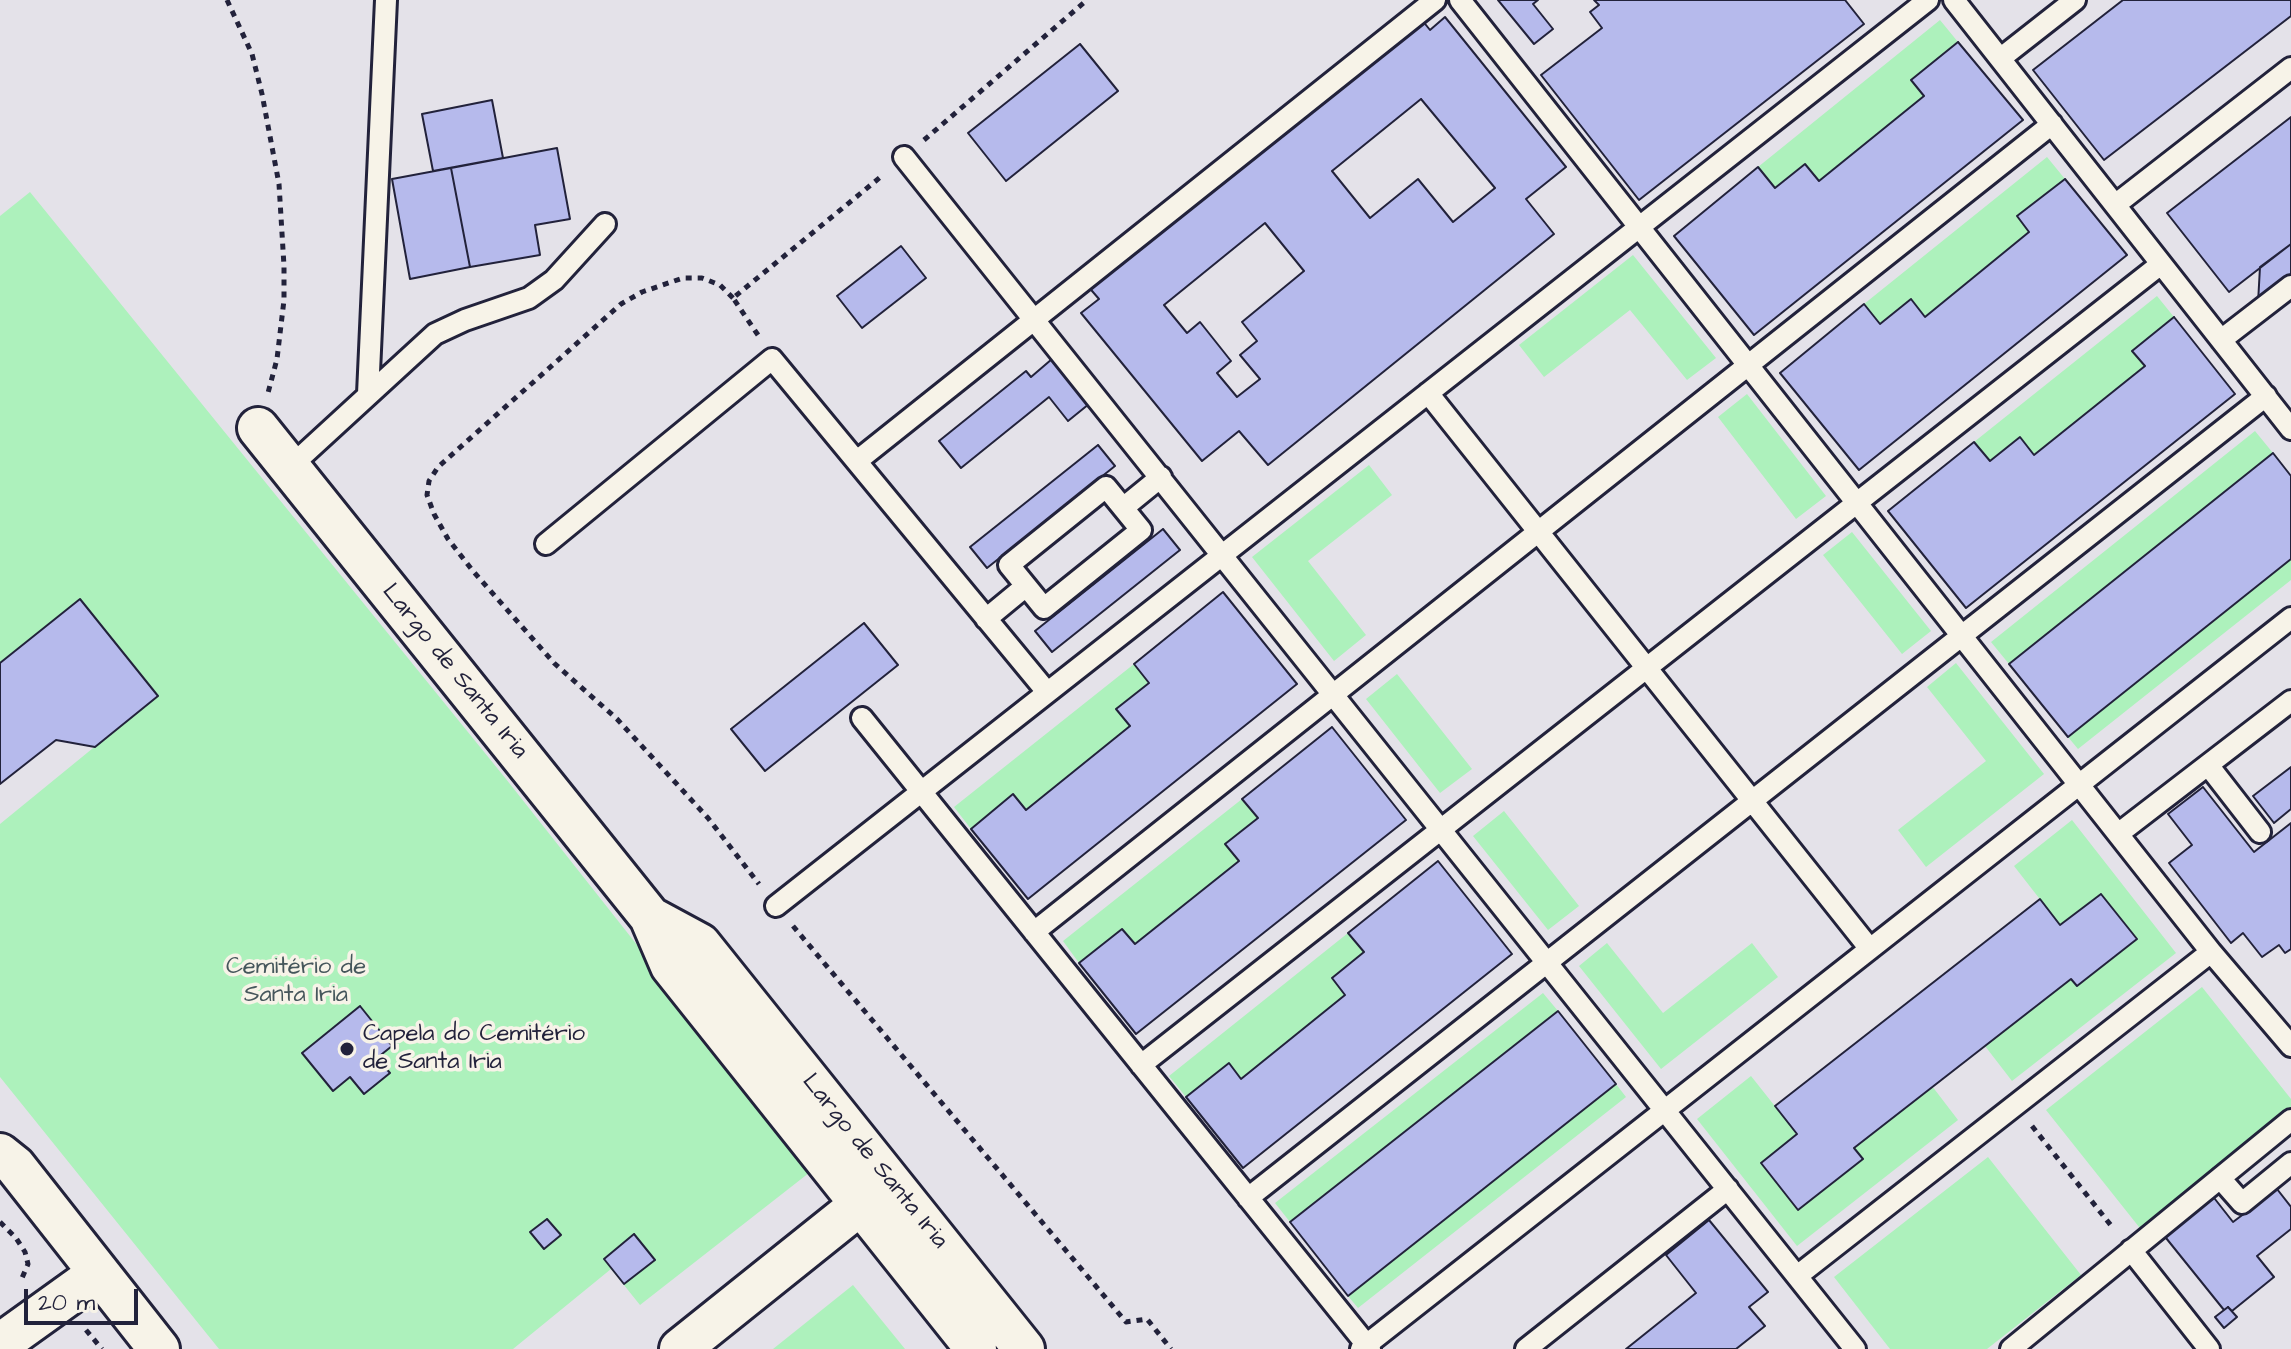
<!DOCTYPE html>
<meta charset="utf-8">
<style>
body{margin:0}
#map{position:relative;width:2291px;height:1349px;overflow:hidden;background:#e4e2e9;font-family:"Architects Daughter",sans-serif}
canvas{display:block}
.scale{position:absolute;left:24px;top:1289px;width:114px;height:36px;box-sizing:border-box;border:4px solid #22223b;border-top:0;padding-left:10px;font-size:24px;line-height:28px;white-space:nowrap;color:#22223b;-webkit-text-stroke:6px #f7f3e8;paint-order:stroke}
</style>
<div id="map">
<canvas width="2291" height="1349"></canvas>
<div class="scale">20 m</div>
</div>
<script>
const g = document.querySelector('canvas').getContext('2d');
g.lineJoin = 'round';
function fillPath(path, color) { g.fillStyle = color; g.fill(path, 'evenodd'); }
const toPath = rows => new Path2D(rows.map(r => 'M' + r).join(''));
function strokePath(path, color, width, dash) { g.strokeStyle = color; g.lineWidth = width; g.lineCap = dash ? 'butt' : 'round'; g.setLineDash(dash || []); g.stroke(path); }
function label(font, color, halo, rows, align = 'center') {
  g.font = font + ' "Architects Daughter",sans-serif'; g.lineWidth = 7; g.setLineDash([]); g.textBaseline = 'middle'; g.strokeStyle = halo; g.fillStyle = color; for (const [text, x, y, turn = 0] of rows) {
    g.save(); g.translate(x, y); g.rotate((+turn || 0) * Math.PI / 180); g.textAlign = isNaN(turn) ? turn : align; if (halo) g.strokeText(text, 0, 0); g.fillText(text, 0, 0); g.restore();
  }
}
fillPath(toPath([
 [1940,20,1958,42,1911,80,1924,96,1819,181,1775,188,1758,167],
 [2047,157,2065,179,2018,216,2029,232,1925,317,1880,324,1864,304],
 [30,192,506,779,814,1169,640,1305,611,1269,513,1349,219,1349,0,1077,0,824,158,695,80,599,0,663,0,216],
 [1633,255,1716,358,1687,380,1630,310,1544,377,1519,345],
 [2157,296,2174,317,2133,351,2145,366,2034,455,1990,461,1974,442],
 [1747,394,1826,496,1796,519,1718,417],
 [2255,431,2273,453,2009,664,1991,642],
 [1369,465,1392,495,1308,561,1366,635,1334,661,1252,557],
 [1852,532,1931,631,1902,654,1823,555],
 [2291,559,2291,580,2078,749,2068,737],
 [1956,663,2044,774,1926,867,1898,830,1986,761,1927,687],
 [1134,664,1149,683,1130,726,1026,810,1013,794,971,829,954,807],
 [1397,674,1472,769,1440,793,1366,699],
 [1242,799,1258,818,1226,844,1239,861,1135,944,1122,929,1079,963,1063,941],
 [1504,811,1579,906,1548,930,1473,836],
 [2072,820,2176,953,2012,1081,1985,1046,2071,979,2136,939,2101,894,2060,925,2014,866],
 [1348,933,1364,952,1332,978,1345,995,1241,1079,1228,1063,1186,1097,1169,1076],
 [1607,943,1663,1013,1752,943,1778,977,1661,1069,1579,966],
 [2202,987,2291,1099,2291,1115,2143,1232,2046,1110],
 [1543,993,1558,1011,1290,1222,1275,1203],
 [1751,1076,1797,1134,1863,1159,1854,1148,1932,1086,1958,1120,1797,1246,1697,1119],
 [1616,1084,1626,1097,1358,1308,1348,1296],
 [1988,1157,2081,1275,1987,1349,1890,1349,1834,1277],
 [853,1285,905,1349,773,1349]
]), '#adf1bc');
const building = toPath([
 [1498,0,1538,0,1533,4,1553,29,1534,44,1498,0],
 [1594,0,1845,0,1864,24,1639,200,1541,75,1602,28,1590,12,1599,5,1594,0],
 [2123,0,2291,0,2291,16,2104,160,2033,70,2123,0],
 [1418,15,1430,30,1445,17,1566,167,1526,199,1554,234,1268,465,1239,431,1202,461,1081,313,1099,299,1086,284,1418,15],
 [1421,99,1495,188,1453,222,1418,179,1370,218,1332,171,1421,99],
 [1265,223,1304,271,1242,322,1257,341,1240,355,1260,379,1237,397,1217,373,1231,361,1200,322,1187,333,1164,305,1265,223],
 [1958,42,2023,120,1754,335,1674,236,1758,167,1775,188,1805,164,1819,181,1924,96,1911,80,1958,42],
 [1080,44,1118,91,1006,181,968,133,1080,44],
 [492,100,503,158,433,171,422,114,492,100],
 [2291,117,2291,244,2229,292,2167,213,2291,117],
 [557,148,570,219,535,225,540,255,470,267,451,168,557,148],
 [451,168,470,267,410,279,392,179,451,168],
 [2065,179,2127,255,1859,470,1780,373,1864,304,1880,324,1911,299,1925,317,2029,232,2017,216,2065,179],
 [2291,244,2291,278,2258,303,2260,267,2291,244],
 [901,246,926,278,862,328,837,296,901,246],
 [2174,317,2235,394,1966,608,1888,511,1974,442,1990,461,2020,437,2034,455,2145,366,2132,351,2174,317],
 [1052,359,1089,404,1068,421,1049,397,961,468,939,441,1026,371,1031,377,1052,359],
 [1098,445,1115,466,987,568,970,547,1098,445],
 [2273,453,2291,476,2291,559,2068,737,2009,664,2273,453],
 [1163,529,1180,550,1052,652,1035,631,1163,529],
 [1223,592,1297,684,1028,899,971,829,1013,794,1026,810,1130,726,1116,709,1149,683,1134,664,1223,592],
 [80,599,158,696,95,747,56,740,0,784,0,663,80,599],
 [864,623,898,665,765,771,731,729,864,623],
 [1332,727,1406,820,1136,1034,1079,963,1122,929,1135,944,1239,861,1225,844,1258,818,1242,799,1332,727],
 [2291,767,2291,809,2274,823,2253,796,2291,767],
 [2203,787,2254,852,2291,823,2291,949,2285,953,2279,945,2262,957,2243,933,2231,943,2169,863,2192,845,2168,814,2203,787],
 [1438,861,1512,954,1243,1168,1186,1097,1229,1063,1241,1079,1345,995,1332,978,1364,952,1348,933,1438,861],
 [2101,894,2137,939,2077,986,2071,979,1854,1148,1863,1159,1798,1210,1761,1163,1797,1134,1775,1106,2040,899,2060,925,2101,894],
 [360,1006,392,1046,377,1058,390,1073,364,1094,350,1077,333,1091,302,1053,360,1006],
 [1558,1011,1616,1084,1348,1296,1290,1222,1558,1011],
 [2277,1189,2291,1207,2291,1229,2257,1256,2274,1277,2232,1311,2228,1307,2224,1310,2162,1233,2211,1194,2233,1222,2277,1189],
 [547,1219,561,1235,544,1249,530,1232,547,1219],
 [1709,1220,1768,1292,1749,1307,1765,1326,1736,1349,1626,1349,1696,1293,1666,1255,1709,1220],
 [634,1234,655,1260,624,1284,604,1259,634,1234],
 [2228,1307,2237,1317,2224,1328,2215,1317,2228,1307]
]);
fillPath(building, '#b6baec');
strokePath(building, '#22223b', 2);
const lane = toPath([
 [1460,0,2211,952,2291,1046],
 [1954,0,2291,429],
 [2001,58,2075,0],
 [904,157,1855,1349],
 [2115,205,2291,68],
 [2221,340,2291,286],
 [1428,393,1870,949],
 [368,394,386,0],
 [857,461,1435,0],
 [290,467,435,334,465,320,529,298,554,280,605,224],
 [1106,487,1141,530,1044,608,1009,565,1106,487],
 [1123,508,1161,477],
 [546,544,772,359,1047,692],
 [986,619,1026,586],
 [862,718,1370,1349],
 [2208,765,2260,832],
 [2118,834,2291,701],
 [776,906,1928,0],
 [1034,932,2052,124],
 [1141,1065,2161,264],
 [2220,1178,2242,1203,2291,1163],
 [1248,1198,2266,396],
 [2131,1250,2209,1349],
 [1797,1276,2211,952],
 [1361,1349,2291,618],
 [1526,1349,1728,1189],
 [2011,1349,2291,1120]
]);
const street = toPath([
 [258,428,650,917,671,966,976,1349],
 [650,917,700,944,1024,1349],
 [0,1154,15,1166,159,1349],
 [0,1344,99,1273],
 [680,1349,861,1204]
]);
strokePath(lane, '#22223b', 26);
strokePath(street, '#22223b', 46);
strokePath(toPath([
 [227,0,252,54,262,94,279,184,284,266,284,300,277,359,268,393],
 [924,140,1087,0],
 [733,298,720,285,702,278,683,278,642,292,621,304,438,467,429,481,427,495,434,514,448,539,473,571,554,663,617,719,674,781,708,818,759,884],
 [758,335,733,298,883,175],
 [793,926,1126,1322,1147,1319,1171,1349],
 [2032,1126,2113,1228],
 [0,1222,16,1238,25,1252,28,1264,22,1278],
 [86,1330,102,1349]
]), '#22223b', 5, [6, 6]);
strokePath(lane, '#f7f3e8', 20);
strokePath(street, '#f7f3e8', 40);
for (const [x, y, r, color] of [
 [347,1049,8,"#22223b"]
]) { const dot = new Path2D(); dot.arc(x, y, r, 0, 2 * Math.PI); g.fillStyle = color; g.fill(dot); strokePath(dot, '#f7f3e8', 3); }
label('24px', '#22223b', '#f7f3e8', [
 ["Largo de Santa Iria",454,672,51],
 ["Largo de Santa Iria",874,1162,51]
]);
label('24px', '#45565b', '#f7f3e8', [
 ["Cemitério de",296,968],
 ["Santa Iria",296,996]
]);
label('24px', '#22223b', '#f7f3e8', [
 ["Capela do Cemitério",363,1035],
 ["de Santa Iria",363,1063]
], 'left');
</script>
